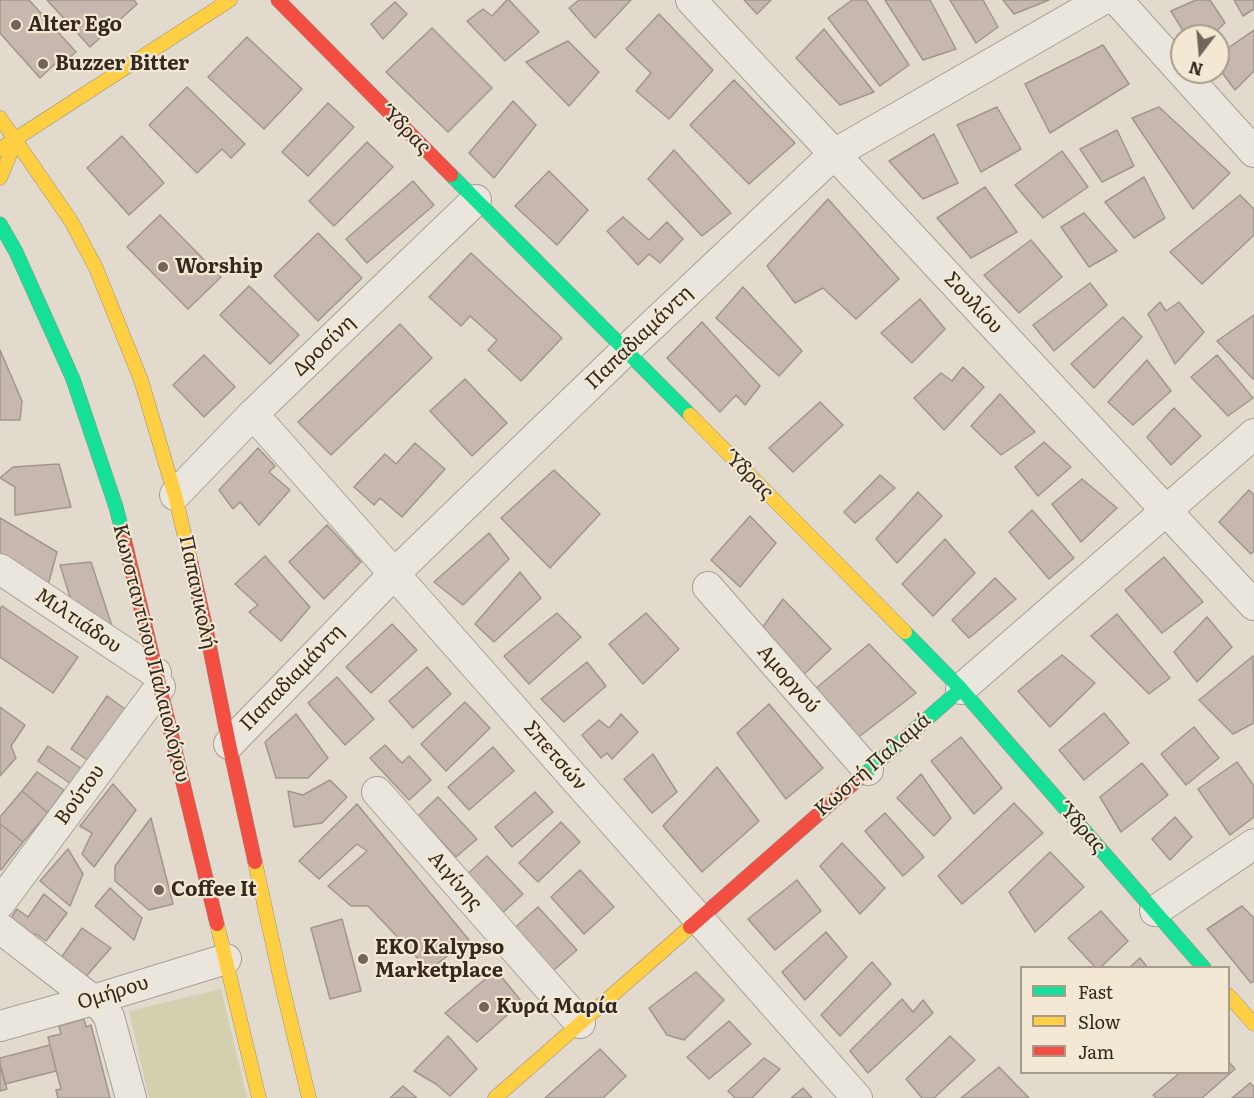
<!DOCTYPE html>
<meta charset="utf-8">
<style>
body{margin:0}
#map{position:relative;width:1254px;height:1098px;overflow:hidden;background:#e2dacd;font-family:Literata,serif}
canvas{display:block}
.legend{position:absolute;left:1020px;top:966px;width:210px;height:108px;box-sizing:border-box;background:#f3e8d3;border:2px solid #a79b8b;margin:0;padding:8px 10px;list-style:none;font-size:18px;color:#35281f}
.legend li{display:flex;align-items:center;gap:12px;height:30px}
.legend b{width:30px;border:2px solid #a79b8b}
.north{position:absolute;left:1170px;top:24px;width:60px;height:60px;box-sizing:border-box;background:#f3e8d3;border:2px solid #a79b8b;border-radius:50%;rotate:196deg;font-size:16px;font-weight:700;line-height:24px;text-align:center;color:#35281f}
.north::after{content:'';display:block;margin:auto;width:21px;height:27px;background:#72665c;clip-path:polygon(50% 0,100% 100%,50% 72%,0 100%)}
</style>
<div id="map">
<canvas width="1254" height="1098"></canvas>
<ul class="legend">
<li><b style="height:8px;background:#16e098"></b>Fast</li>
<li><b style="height:8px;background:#ffcf43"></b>Slow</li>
<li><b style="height:8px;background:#f24e42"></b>Jam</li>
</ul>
<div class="north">N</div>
</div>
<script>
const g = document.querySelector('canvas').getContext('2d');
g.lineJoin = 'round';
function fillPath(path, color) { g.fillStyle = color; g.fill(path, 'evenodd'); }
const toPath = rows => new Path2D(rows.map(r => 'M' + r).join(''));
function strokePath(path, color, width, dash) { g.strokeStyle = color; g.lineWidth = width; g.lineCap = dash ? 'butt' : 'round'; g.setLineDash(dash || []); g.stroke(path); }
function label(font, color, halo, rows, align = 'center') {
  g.font = font + ' Literata,serif'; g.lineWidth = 4.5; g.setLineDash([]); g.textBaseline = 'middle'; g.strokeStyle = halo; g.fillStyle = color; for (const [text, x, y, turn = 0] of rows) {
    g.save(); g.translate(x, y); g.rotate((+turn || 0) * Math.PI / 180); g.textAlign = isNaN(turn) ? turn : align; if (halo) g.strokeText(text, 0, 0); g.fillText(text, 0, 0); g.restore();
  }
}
fillPath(toPath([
 [221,989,247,1098,149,1098,129,1011]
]), '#d3d0b0');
const building = toPath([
 [0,0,29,0,76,52,60,66,57,62,40,78,0,33,0,0],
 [47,0,134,0,137,4,90,47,47,0],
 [507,0,509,0,539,32,505,61,467,21,483,9,492,16,507,0],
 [579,0,631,0,595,38,569,8,579,0],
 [744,0,771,0,757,14,744,0],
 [852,0,866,0,909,65,880,86,828,18,852,0],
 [885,0,930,0,956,49,923,60,885,0],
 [950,0,983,0,998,27,976,43,950,0],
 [1003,0,1049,0,1014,14,1003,0],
 [1196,0,1210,0,1225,23,1211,36,1186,36,1171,11,1196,0],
 [1234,0,1254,0,1254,9,1243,16,1234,0],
 [395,2,407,14,383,39,371,24,395,2],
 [659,14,713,70,669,119,636,91,651,73,626,49,659,14],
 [432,28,492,88,448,132,386,72,432,28],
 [824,29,874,92,840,105,796,58,824,29],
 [1254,30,1254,71,1235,90,1218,67,1218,55,1254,30],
 [247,37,302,89,264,129,208,77,247,37],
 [568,41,599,72,569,106,526,62,568,41],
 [1103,45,1129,84,1050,133,1025,84,1103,45],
 [734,80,795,143,749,184,690,125,734,80],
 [187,87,245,144,231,158,222,149,197,173,149,125,187,87],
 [513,101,536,125,494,178,469,153,513,101],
 [328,103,354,127,308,176,282,152,328,103],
 [997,107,1021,149,981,172,957,125,997,107],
 [1159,107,1230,173,1193,209,1132,118,1159,107],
 [1117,130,1134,166,1102,182,1080,149,1117,130],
 [934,134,958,183,923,199,889,161,934,134],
 [122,136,164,183,129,215,87,168,122,136],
 [367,142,393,167,334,226,309,201,367,142],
 [674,150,731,213,702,236,648,179,674,150],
 [1062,151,1088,187,1043,218,1015,185,1062,151],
 [549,171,588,210,557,245,515,206,549,171],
 [1144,177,1165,218,1134,238,1105,202,1144,177],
 [413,181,434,205,367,263,346,239,413,181],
 [985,187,1017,232,971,258,937,218,985,187],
 [1240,195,1254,209,1254,235,1202,284,1170,252,1240,195],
 [828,199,899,279,856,319,823,288,795,303,767,266,828,199],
 [1084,213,1117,251,1089,267,1061,227,1084,213],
 [160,215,221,277,188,309,127,247,160,215],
 [623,217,649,240,667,222,683,239,660,263,649,254,638,265,607,231,623,217],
 [318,233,362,278,318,321,274,276,318,233],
 [1031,240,1062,277,1019,313,984,275,1031,240],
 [471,253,562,338,521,381,488,350,497,340,470,316,461,326,429,297,471,253],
 [1090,283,1107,305,1054,351,1033,325,1090,283],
 [249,286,299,335,270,364,220,315,249,286],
 [743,287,802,351,779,376,716,318,743,287],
 [920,299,945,329,912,363,881,333,920,299],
 [1160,302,1166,311,1179,302,1204,332,1175,364,1148,314,1160,302],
 [1254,315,1254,378,1253,379,1217,341,1254,315],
 [1123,317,1142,337,1094,388,1071,364,1123,317],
 [702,322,760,386,745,405,736,395,720,412,667,358,702,322],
 [400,324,432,358,331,455,298,422,400,324],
 [0,350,22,401,20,420,0,420,0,350],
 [204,355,235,387,204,417,173,385,204,355],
 [1217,355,1253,398,1228,416,1191,377,1217,355],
 [1147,360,1171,391,1133,425,1108,402,1147,360],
 [963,367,984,387,944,430,914,398,941,373,952,381,963,367],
 [465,379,507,423,472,456,430,411,465,379],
 [1000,394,1035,432,1001,455,971,426,1000,394],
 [820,402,843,425,793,472,769,448,820,402],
 [1174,408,1201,436,1171,465,1147,437,1174,408],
 [1044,442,1071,467,1038,496,1015,467,1044,442],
 [415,443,445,469,402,517,380,498,374,505,354,487,385,454,396,464,415,443],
 [258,448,275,466,269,472,290,490,259,525,240,502,233,509,219,490,258,448],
 [59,464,71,507,15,515,15,487,0,478,13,467,59,464],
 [554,470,600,514,550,568,501,518,554,470],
 [880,475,895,488,855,523,844,512,880,475],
 [1082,479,1117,508,1081,542,1052,504,1082,479],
 [1249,490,1254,495,1254,551,1251,554,1219,522,1249,490],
 [918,492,942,516,897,563,876,539,918,492],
 [1032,510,1074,558,1049,579,1009,532,1032,510],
 [750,516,776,543,740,587,711,560,750,516],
 [0,518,57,552,48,585,0,555,0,518],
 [327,525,361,562,324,599,289,562,327,525],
 [489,533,509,559,463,605,434,582,489,533],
 [945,539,975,573,933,616,902,584,945,539],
 [265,556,310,607,281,641,249,612,258,605,235,584,265,556],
 [1164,557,1203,602,1162,633,1125,590,1164,557],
 [91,562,112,626,71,600,60,565,91,562],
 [520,572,541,598,494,642,475,624,520,572],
 [995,578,1016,599,969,638,952,620,995,578],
 [783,599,831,649,801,677,762,628,783,599],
 [2,606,78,657,53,693,0,657,0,609,2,606],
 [557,613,581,637,529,684,504,656,557,613],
 [646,613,679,649,643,684,609,644,646,613],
 [1117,614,1170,678,1149,694,1091,636,1117,614],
 [1207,617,1232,647,1197,682,1174,652,1207,617],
 [392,624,417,650,371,693,346,667,392,624],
 [869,644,916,693,856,739,815,689,869,644],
 [1062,655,1095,683,1050,727,1018,691,1062,655],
 [1253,656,1254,723,1233,734,1199,700,1253,656],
 [587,662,606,686,564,722,541,699,587,662],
 [427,667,451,694,413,728,389,701,427,667],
 [337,677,374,719,345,745,308,703,337,677],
 [107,696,128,711,92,763,71,749,107,696],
 [465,702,490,728,446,771,421,744,465,702],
 [769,704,823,768,786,799,737,733,769,704],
 [0,707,25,725,11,746,16,758,0,776,0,707],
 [1104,713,1129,743,1084,780,1059,750,1104,713],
 [296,714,328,758,308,778,276,778,265,742,296,714],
 [621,714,638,732,612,759,607,753,601,758,582,735,599,720,609,728,621,714],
 [1194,727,1219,758,1186,785,1161,754,1194,727],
 [961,737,1002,788,974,814,931,761,961,737],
 [385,745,402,763,409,756,431,780,409,800,370,758,385,745],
 [48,746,85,771,74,786,38,761,48,746],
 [493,747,514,771,469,810,448,787,493,747],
 [653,754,677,792,652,813,624,779,653,754],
 [1237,762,1254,786,1254,817,1230,835,1198,789,1237,762],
 [1142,763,1168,795,1121,832,1100,797,1142,763],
 [717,767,759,821,702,872,663,826,717,767],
 [37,772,64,790,48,813,22,791,37,772],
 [921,774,951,818,934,836,897,798,921,774],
 [330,780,347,797,322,823,294,827,288,791,303,795,330,780],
 [113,784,136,810,94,867,82,854,92,833,80,826,113,784],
 [22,791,48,813,23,842,0,824,0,817,22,791],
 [535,792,553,812,512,847,495,827,535,792],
 [438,797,477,839,456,857,418,816,438,797],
 [1014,803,1043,833,962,904,938,876,1014,803],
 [357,804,469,940,429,970,368,906,351,906,328,886,367,851,357,844,319,879,299,861,357,804],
 [885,813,924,857,903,876,865,831,885,813],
 [1175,817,1192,837,1170,860,1152,839,1175,817],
 [151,818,173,904,149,910,115,881,115,866,151,818],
 [561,822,580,842,538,882,519,863,561,822],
 [0,824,23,842,1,870,0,869,0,824],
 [842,843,885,888,860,914,820,866,842,843],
 [68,849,83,874,70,906,40,881,68,849],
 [1050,852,1084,887,1035,932,1009,892,1050,852],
 [487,856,523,894,498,917,462,879,487,856],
 [580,870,614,907,584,934,551,897,580,870],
 [797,880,821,911,775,950,748,919,797,880],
 [110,888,142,918,134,940,95,906,110,888],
 [44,894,67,913,46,941,36,934,27,939,7,924,17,909,28,917,44,894],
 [1242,906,1254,918,1254,981,1251,983,1207,929,1242,906],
 [538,907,577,950,547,976,509,933,538,907],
 [1101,911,1128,941,1100,968,1096,968,1068,938,1101,911],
 [342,919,361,991,330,999,311,928,342,919],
 [82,928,111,948,81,982,56,965,82,928],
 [826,932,847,957,805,1000,782,972,826,932],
 [1140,958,1148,968,1129,968,1140,958],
 [872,962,891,984,840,1036,821,1015,872,962],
 [496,970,522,1002,477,1042,445,1013,496,970],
 [696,972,724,1000,684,1040,667,1035,649,1008,696,972],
 [902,999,913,1012,923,1000,933,1013,868,1073,850,1051,902,999],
 [84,1019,86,1027,91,1025,110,1098,58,1098,56,1090,61,1089,48,1037,61,1034,59,1026,84,1019],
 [729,1021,751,1044,709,1079,687,1057,729,1021],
 [448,1036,477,1069,450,1096,436,1084,414,1071,448,1036],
 [950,1036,975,1060,934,1098,922,1098,906,1079,950,1036],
 [50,1045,56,1071,5,1084,0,1064,0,1058,50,1045],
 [600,1049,626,1076,603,1098,545,1098,600,1049],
 [764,1058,780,1069,752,1098,735,1098,728,1091,764,1058],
 [1228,1061,1235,1069,1202,1098,1156,1098,1153,1095,1181,1072,1228,1072,1228,1061],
 [0,1064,7,1089,0,1091,0,1064],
 [999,1067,1029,1098,961,1098,999,1067],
 [1250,1083,1254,1087,1254,1098,1232,1098,1250,1083],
 [403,1086,417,1098,390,1098,403,1086],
 [803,1088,812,1098,791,1098,803,1088]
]);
fillPath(building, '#c6b8ae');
strokePath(building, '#a2968c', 1.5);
const street = toPath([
 [691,0,1254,605],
 [1117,0,1254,152],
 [253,414,857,1098],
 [175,495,253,414,476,200],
 [0,569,156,673],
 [708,587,868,770],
 [961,689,1254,434],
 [229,744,394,574,625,351,834,154,1102,0],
 [377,792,580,1023],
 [0,903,160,687],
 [1155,911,1254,844],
 [0,928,103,1008,109,1017,131,1098],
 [0,1026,93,1000,226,959]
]);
const fast = toPath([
 [451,175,690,415],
 [0,224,16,252,73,379,116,507,123,534],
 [905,632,961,689,1204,968],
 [864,774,961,689]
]);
const slow = toPath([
 [0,118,71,221,96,268,141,380,175,495,191,563],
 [0,149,230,0],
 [0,178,16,140],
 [690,415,905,632],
 [255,862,281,981,309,1098],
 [217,924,259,1098],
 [1228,995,1254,1024],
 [495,1098,690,927]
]);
const jam = toPath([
 [278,0,451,175],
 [123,534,217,924],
 [191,563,206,629,229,744,255,862],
 [690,927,864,774]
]);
strokePath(street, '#a79f95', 32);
strokePath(fast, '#978f86', 15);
strokePath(slow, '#978f86', 15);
strokePath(jam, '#978f86', 15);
strokePath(street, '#eae6dd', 30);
strokePath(fast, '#16e098', 14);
strokePath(slow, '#ffcf43', 14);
strokePath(jam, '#f24e42', 14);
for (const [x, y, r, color] of [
 [16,25,6,"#72665c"],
 [43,64,6,"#72665c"],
 [163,267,6,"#72665c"],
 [159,890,6,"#72665c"],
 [363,959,6,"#72665c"],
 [484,1007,6,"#72665c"]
]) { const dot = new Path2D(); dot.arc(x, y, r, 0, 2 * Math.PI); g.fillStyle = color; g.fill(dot); strokePath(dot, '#f3e8d3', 2); }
label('bold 20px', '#35281f', '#f3e8d3', [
 ["Alter Ego",28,25],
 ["Buzzer Bitter",55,64],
 ["Worship",175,267],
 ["Coffee It",171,890],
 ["EKO Kalypso",375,948],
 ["Marketplace",375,971],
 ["Κυρά Μαρία",496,1007]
], 'left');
label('20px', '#35281f', '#f3e8d3', [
 ["Ύδρας",407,131,45],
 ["Σουλίου",973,303,47],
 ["Παπαδιαμάντη",639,338,-44],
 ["Δροσίνη",324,346,-44],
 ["Ύδρας",750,476,45],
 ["Παπανικολή",197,592,78],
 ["Μιλτιάδου",78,621,34],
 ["Κωνσταντίνου Παλαιολόγου",151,653,76],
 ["Παπαδιαμάντη",292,678,-46],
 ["Αμοργού",788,679,49],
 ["Σπετσών",555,756,49],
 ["Κωστή Παλαμά",873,765,-41],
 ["Βούτου",80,795,-54],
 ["Ύδρας",1083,829,49],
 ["Αιγίνης",455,881,49],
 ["Ομήρου",113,993,-17]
]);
</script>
